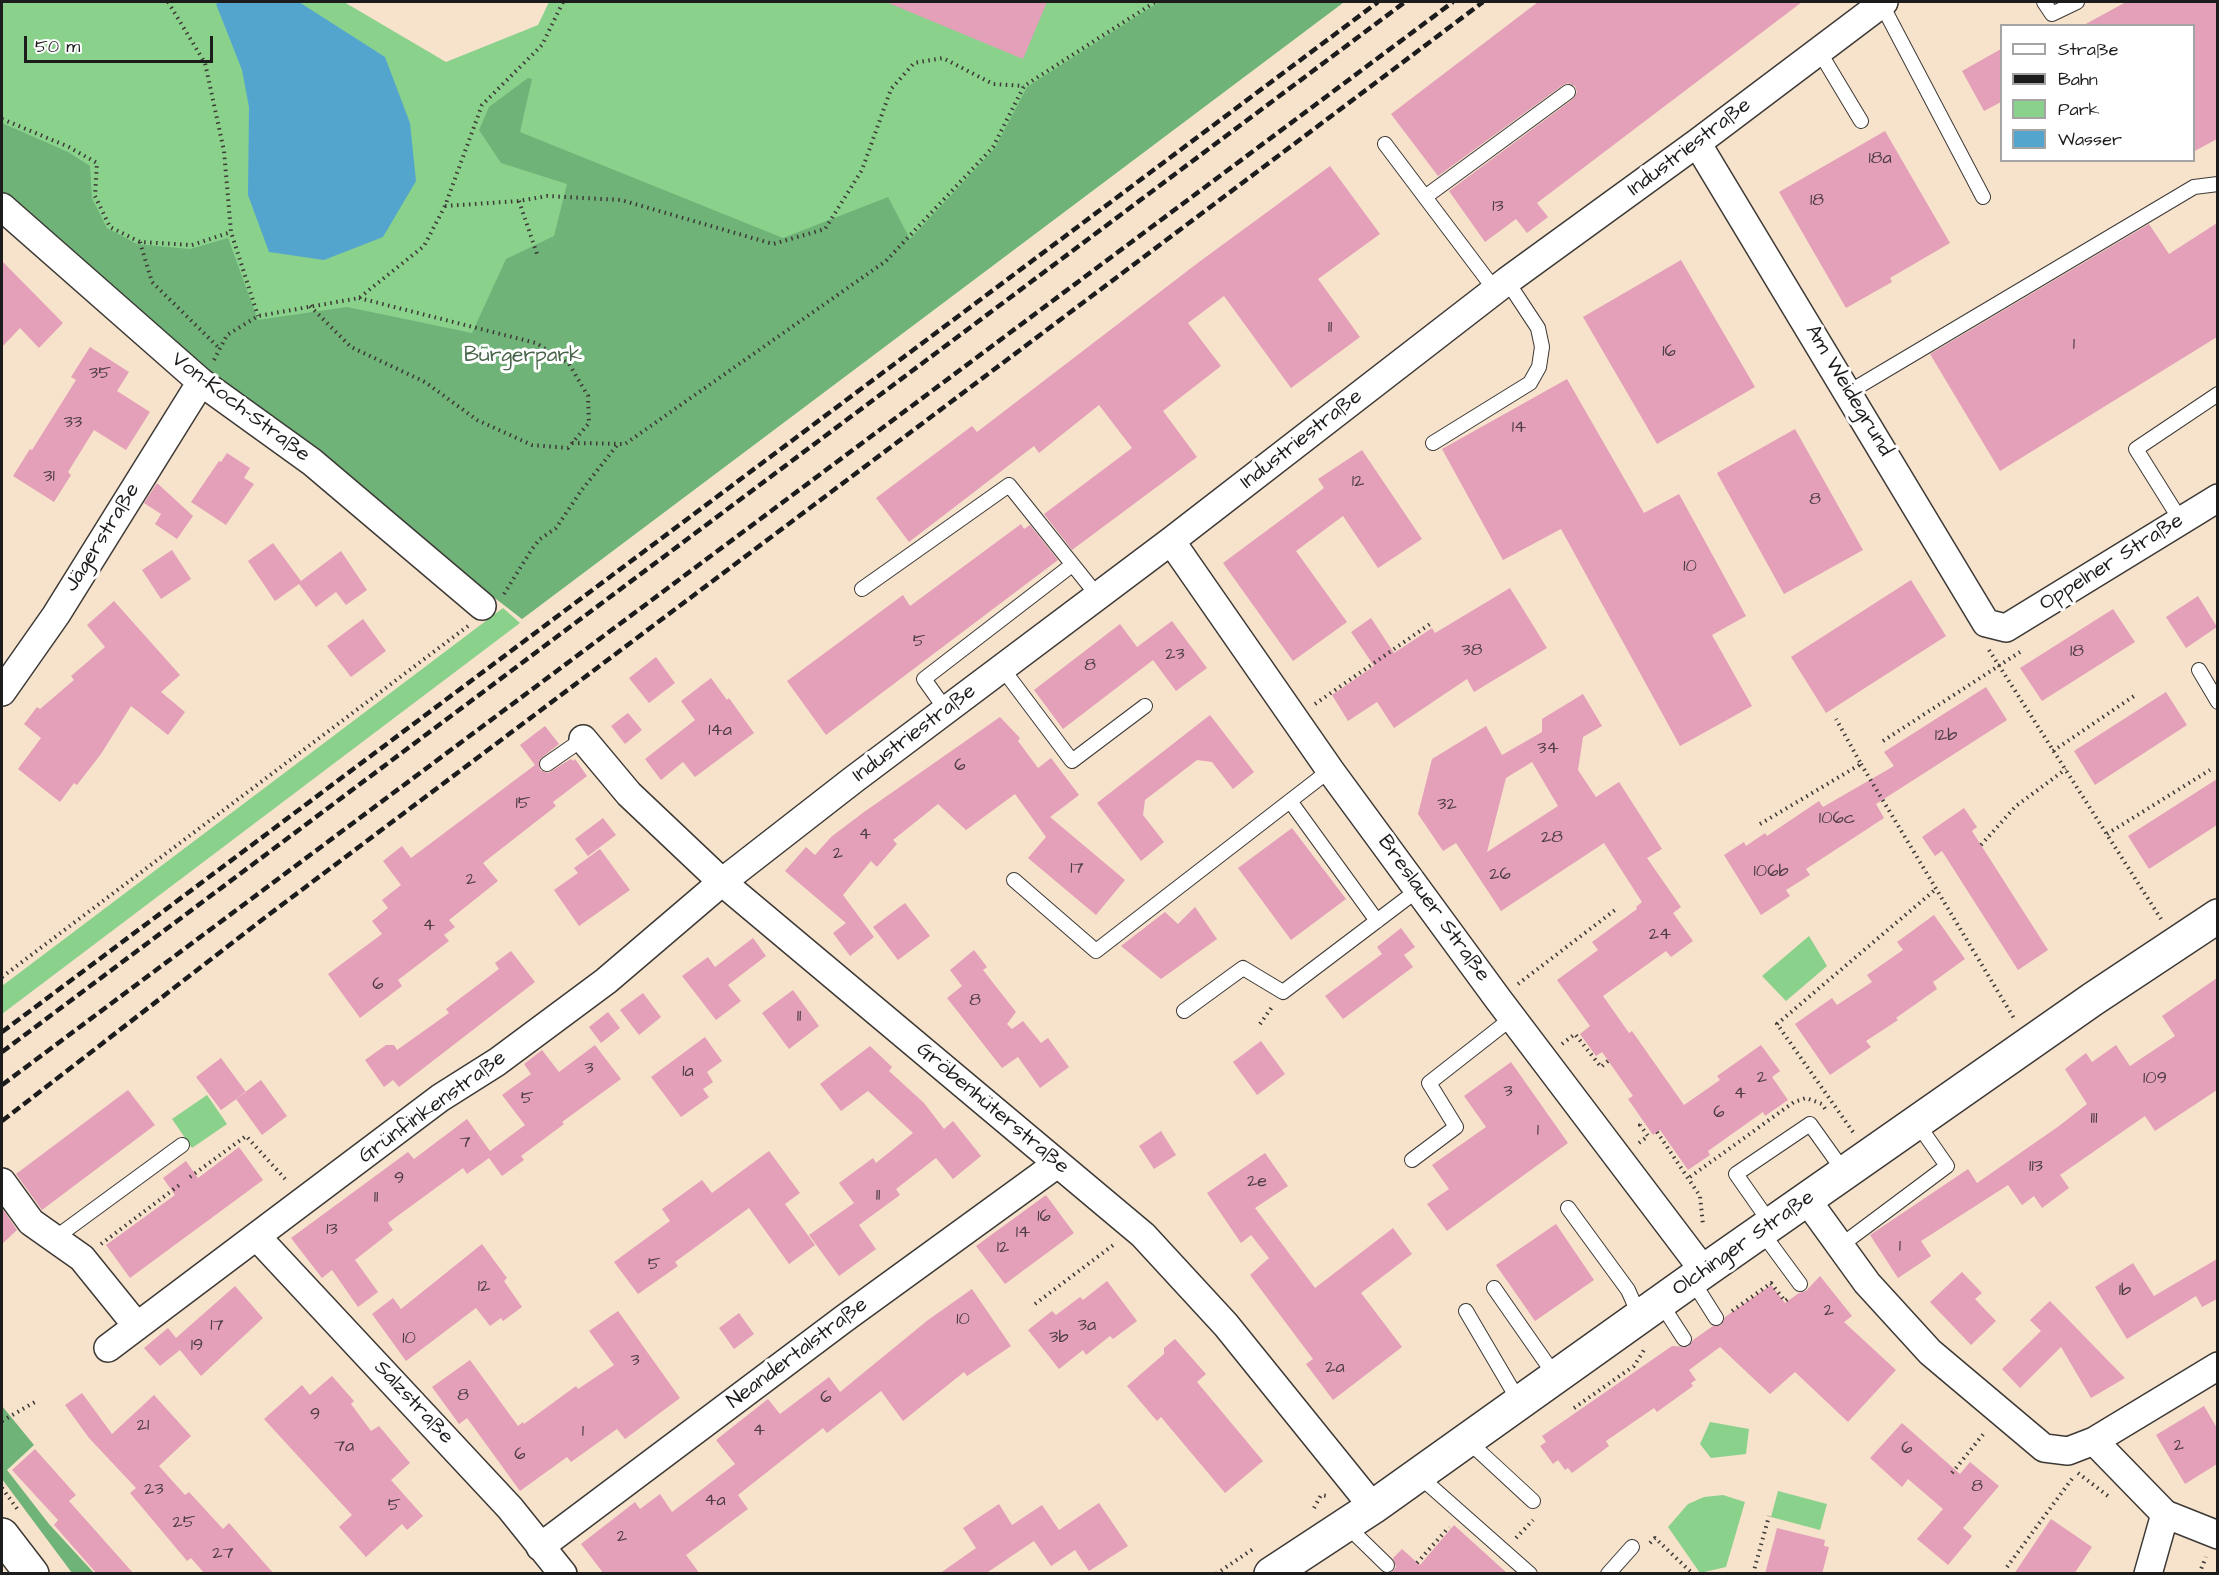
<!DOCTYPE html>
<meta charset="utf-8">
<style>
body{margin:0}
#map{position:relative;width:2219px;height:1575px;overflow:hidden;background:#f7e2cc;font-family:"Architects Daughter",sans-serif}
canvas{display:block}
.frame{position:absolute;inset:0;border:3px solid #1c1c1c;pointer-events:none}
.legend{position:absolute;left:2000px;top:24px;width:195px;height:138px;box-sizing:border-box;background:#fff;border:2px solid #a4a4a4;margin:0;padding:8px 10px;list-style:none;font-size:18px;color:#1c1c1c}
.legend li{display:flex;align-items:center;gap:12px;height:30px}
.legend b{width:30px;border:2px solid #a4a4a4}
.scale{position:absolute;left:24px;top:36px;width:189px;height:27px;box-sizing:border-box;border:3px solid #1c1c1c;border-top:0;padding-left:8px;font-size:18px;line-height:21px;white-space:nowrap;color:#1c1c1c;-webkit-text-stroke:4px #fff;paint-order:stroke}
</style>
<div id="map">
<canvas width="2219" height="1575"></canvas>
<div class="frame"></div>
<ul class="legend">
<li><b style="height:8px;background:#fff"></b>Straße</li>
<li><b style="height:8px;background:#1c1c1c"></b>Bahn</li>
<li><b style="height:16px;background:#8ad18c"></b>Park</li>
<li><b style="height:16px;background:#54a5ce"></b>Wasser</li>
</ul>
<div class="scale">50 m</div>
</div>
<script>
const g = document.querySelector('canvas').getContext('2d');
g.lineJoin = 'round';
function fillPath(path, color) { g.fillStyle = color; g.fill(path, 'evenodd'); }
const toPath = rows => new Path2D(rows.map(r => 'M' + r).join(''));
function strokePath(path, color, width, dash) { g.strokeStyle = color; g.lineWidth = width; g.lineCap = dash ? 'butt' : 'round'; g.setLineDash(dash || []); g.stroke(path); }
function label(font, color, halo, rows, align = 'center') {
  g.font = font + ' "Architects Daughter",sans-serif'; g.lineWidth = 6; g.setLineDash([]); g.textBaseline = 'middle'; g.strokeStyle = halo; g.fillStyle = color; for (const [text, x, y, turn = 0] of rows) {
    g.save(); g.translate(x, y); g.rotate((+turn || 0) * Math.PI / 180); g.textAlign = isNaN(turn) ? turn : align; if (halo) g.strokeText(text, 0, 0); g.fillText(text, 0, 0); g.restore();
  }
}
fillPath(toPath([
 [2,2,344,2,446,62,538,25,549,2,1344,2,522,619,2,196],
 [503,608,520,623,2,1014,2,986],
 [1809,936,1827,966,1786,1001,1762,976],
 [207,1095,227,1124,192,1148,172,1119],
 [1710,1422,1749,1429,1746,1454,1711,1458,1700,1444],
 [1778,1491,1827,1504,1820,1530,1771,1517],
 [1723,1495,1745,1502,1726,1567,1700,1573,1668,1527,1688,1504,1704,1497]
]), '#8ad18c');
fillPath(toPath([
 [1159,2,1344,2,522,619,209,378,2,196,2,123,68,152,90,166,92,198,107,228,137,244,190,249,228,238,258,320,347,307,472,333,506,259,554,236,567,184,501,163,479,130,489,107,528,78,532,79,520,132,783,238,888,197,910,239,995,148,1027,87],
 [2,1406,34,1445,7,1470,49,1524,94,1573,72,1573,2,1479]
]), '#6fb378');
fillPath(toPath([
 [220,2,299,2,385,57,410,123,416,181,383,237,324,260,269,252,248,195,249,107,242,70,216,4]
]), '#54a5ce');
fillPath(toPath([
 [886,2,1047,2,1023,59],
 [1538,2,1802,2,1537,203,1548,217,1527,233,1516,219,1485,242,1449,191,1573,99,1577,92,1575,86,1568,83,1563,85,1438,176,1391,114],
 [2126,2,2217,2,2217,139,2193,152,2193,26,2082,26],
 [2001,49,2001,102,1984,111,1962,71],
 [1885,131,1950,243,1890,278,1892,282,1846,308,1779,192],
 [1330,166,1380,234,1318,279,1360,337,1291,388,1224,296,1188,323,1221,366,1163,411,1197,457,1072,550,1044,514,1132,448,1099,405,1039,453,1034,446,909,542,876,498,972,426,977,432,1199,262],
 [2217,223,2217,337,2000,471,1930,354,2149,224,2169,254],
 [1681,260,1755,387,1657,444,1583,317],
 [2,261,63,323,39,348,20,328,2,347],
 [90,347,129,372,117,391,150,412,126,450,94,430,68,472,71,475,54,502,13,476,30,449,32,450,76,380,71,377],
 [1567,379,1644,513,1679,494,1746,616,1712,635,1752,706,1680,746,1561,529,1503,560,1442,449],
 [1795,429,1863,550,1784,594,1717,473],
 [1362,450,1422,539,1378,568,1343,516,1296,551,1347,622,1293,661,1223,563,1324,488,1318,479],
 [227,453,250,468,244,478,254,484,226,525,191,502,219,461,221,462],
 [157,483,193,516,177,539,155,524,161,514,144,503],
 [1021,524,1024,529,1030,525,1058,560,826,735,787,681,903,595,910,606],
 [273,543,301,581,341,551,367,590,346,605,336,592,316,607,299,584,275,601,248,561],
 [172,550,191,579,161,599,142,570],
 [1911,580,1946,636,1826,713,1791,657],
 [1510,588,1547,648,1474,692,1467,679,1394,728,1377,702,1348,721,1332,695,1374,666,1351,632,1371,618,1394,653,1432,628,1435,633],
 [2198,596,2217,627,2186,648,2166,617],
 [114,601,180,675,161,692,185,712,168,735,131,706,101,754,77,785,74,783,60,802,18,769,41,738,24,724,37,707,40,709,74,680,71,676,105,647,87,625],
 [2113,609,2135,642,2042,701,2020,668],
 [363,619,386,651,351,677,327,646],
 [1172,621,1207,668,1176,691,1153,660,1063,729,1034,690,1120,624,1137,647],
 [656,657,675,683,649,703,629,678],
 [711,678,727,700,729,698,754,733,695,777,683,762,661,780,645,759,695,720,681,701],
 [1986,687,2007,720,1876,804,1884,818,1806,869,1810,875,1786,890,1790,896,1761,915,1724,855,1744,842,1746,846,1765,833,1767,836,1819,801,1823,807,1894,766,1884,752],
 [2166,692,2187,725,2095,785,2074,751],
 [1583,694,1602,726,1583,737,1578,770,1596,797,1619,782,1662,849,1647,858,1681,907,1673,913,1693,941,1671,957,1666,951,1603,996,1629,1033,1632,1031,1684,1105,1720,1080,1717,1076,1761,1045,1780,1071,1772,1077,1788,1100,1765,1116,1763,1112,1708,1151,1710,1155,1688,1170,1660,1130,1653,1135,1628,1099,1633,1096,1602,1052,1596,1056,1580,1034,1590,1026,1557,980,1598,950,1592,942,1637,909,1636,907,1642,902,1604,843,1501,911,1456,843,1443,851,1418,814,1432,759,1486,726,1502,755,1542,732,1542,719],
 [1532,762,1558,806,1487,852,1506,778],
 [628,713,642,730,625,744,611,726],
 [1210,715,1254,772,1233,789,1212,762,1197,760,1145,800,1143,815,1164,842,1141,861,1097,803],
 [1000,717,1020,738,1018,741,1038,768,1051,758,1079,795,1050,817,1125,880,1096,915,1028,858,1046,837,1015,794,966,830,938,804,893,840,897,844,877,867,871,861,843,895,874,937,850,956,833,933,846,923,785,871,806,847,815,855,831,837,864,812],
 [545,726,559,744,539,760,540,770,548,773,571,759,573,761,575,759,587,776,553,802,556,806,483,863,498,881,449,920,455,927,444,935,449,941,398,980,402,986,360,1018,328,974,382,934,372,921,388,908,382,900,401,885,383,861,402,846,411,858,535,765,520,745],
 [2217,779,2217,825,2149,869,2128,836],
 [1964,808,1977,827,1972,831,2048,950,2018,970,1942,851,1935,856,1922,837],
 [603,818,616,835,588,856,575,839],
 [1292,828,1346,899,1291,940,1238,868],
 [600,849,630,890,579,926,554,890,578,873,574,868],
 [905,903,930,936,898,960,873,927],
 [1195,907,1217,939,1161,979,1121,946,1165,912,1178,924],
 [1934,915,1965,959,1933,982,1937,989,1896,1018,1898,1020,1866,1041,1871,1047,1830,1075,1795,1024,1832,998,1837,1005,1872,982,1867,975,1903,950,1897,942],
 [1401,928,1415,947,1404,955,1413,967,1343,1019,1325,996,1382,954,1377,947],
 [753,938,766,956,728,985,741,1001,716,1020,682,976,708,957,715,967],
 [974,950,987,967,983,970,1016,1012,1007,1024,1012,1029,1023,1021,1041,1043,1048,1038,1069,1067,1040,1088,1018,1057,1002,1068,947,998,962,986,950,970],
 [511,951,535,982,399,1087,393,1080,384,1087,365,1060,386,1045,394,1045,397,1050,449,1013,446,1009,499,969,495,963],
 [2217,978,2217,1090,2155,1131,2145,1116,2060,1175,2069,1188,2042,1208,2034,1196,2022,1205,2008,1185,1921,1241,1931,1256,1898,1278,1870,1235,1968,1169,1977,1183,2059,1126,2087,1104,2065,1069,2086,1053,2092,1062,2116,1045,2130,1066,2175,1036,2162,1016],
 [793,990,819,1026,789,1049,762,1013],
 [643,993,661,1017,639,1035,620,1010],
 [608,1012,620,1028,601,1043,589,1027],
 [705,1037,722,1061,707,1072,713,1082,703,1089,709,1097,681,1117,651,1077],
 [1261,1041,1285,1074,1257,1095,1233,1062],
 [595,1045,621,1079,562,1122,564,1124,521,1156,524,1160,502,1176,489,1158,467,1174,463,1168,388,1223,393,1230,355,1260,378,1292,358,1307,332,1270,322,1278,291,1238,408,1152,414,1159,467,1119,490,1151,525,1125,502,1095,531,1074,524,1064,542,1050,559,1072],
 [870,1046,892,1067,889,1071,924,1103,944,1129,953,1121,981,1156,953,1179,936,1158,896,1189,900,1195,859,1225,876,1249,839,1276,809,1235,854,1203,839,1183,873,1158,876,1163,913,1133,868,1091,841,1111,820,1084],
 [221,1058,246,1092,221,1110,196,1077],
 [1511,1062,1568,1143,1447,1231,1427,1204,1449,1189,1432,1165,1486,1127,1464,1096],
 [261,1080,287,1116,262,1135,236,1099],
 [128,1090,155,1125,42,1210,16,1174],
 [1161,1131,1176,1155,1154,1169,1139,1146],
 [239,1147,263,1180,130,1278,106,1245,175,1195,163,1178,186,1161,198,1178],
 [769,1151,800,1193,785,1204,815,1245,789,1264,749,1208,675,1262,678,1266,638,1294,614,1262,670,1221,662,1209,702,1180,712,1193],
 [1265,1153,1288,1186,1255,1208,1315,1288,1393,1228,1412,1254,1361,1293,1402,1347,1333,1400,1306,1364,1313,1359,1250,1275,1269,1258,1251,1235,1241,1243,1207,1193],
 [1046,1195,1074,1233,1005,1284,976,1246],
 [2,1208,17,1230,2,1244],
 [1556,1224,1594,1280,1535,1321,1496,1265],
 [482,1244,507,1278,504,1281,522,1307,503,1321,501,1318,490,1326,476,1308,406,1361,372,1314,393,1298,401,1309],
 [2217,1259,2217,1299,2202,1307,2196,1296,2127,1339,2095,1287,2133,1263,2154,1296],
 [1962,1272,1982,1293,1975,1299,1996,1321,1971,1345,1930,1302],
 [1820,1276,1852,1316,1844,1322,1896,1370,1848,1422,1795,1372,1770,1394,1720,1347,1689,1370,1696,1380,1691,1383,1693,1386,1657,1412,1654,1408,1606,1441,1609,1446,1572,1473,1568,1468,1565,1470,1558,1460,1553,1464,1540,1446,1546,1442,1542,1436,1672,1346,1688,1347,1693,1340,1713,1326,1721,1325,1725,1317,1771,1285,1785,1303,1799,1293,1806,1291],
 [1107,1281,1137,1321,1113,1339,1110,1336,1086,1355,1083,1350,1059,1369,1028,1330,1052,1311,1056,1315,1080,1297,1083,1300],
 [235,1286,263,1318,201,1376,180,1350,160,1366,144,1348,168,1328,176,1338],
 [972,1289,1011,1346,967,1376,964,1372,903,1421,881,1391,827,1433,823,1428,738,1495,748,1509,686,1555,700,1574,604,1574,581,1544,635,1502,640,1509,660,1494,672,1512,735,1464,716,1440,768,1399,780,1414,829,1377,840,1392,928,1320],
 [2050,1301,2125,1378,2091,1398,2061,1347,2020,1388,2002,1369,2041,1331,2030,1320],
 [618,1311,680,1398,625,1439,617,1429,571,1462,567,1457,520,1491,467,1418,459,1424,432,1387,470,1360,518,1426,523,1422,524,1424,576,1386,578,1389,614,1365,589,1331],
 [739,1313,754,1334,734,1349,719,1328],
 [1175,1339,1206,1374,1197,1382,1263,1461,1225,1493,1161,1417,1157,1421,1127,1386,1164,1354,1164,1348],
 [332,1376,354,1401,351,1404,371,1431,379,1426,410,1463,391,1480,423,1516,407,1530,402,1524,366,1557,339,1527,352,1515,264,1419,302,1385,310,1395],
 [82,1393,112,1434,154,1395,191,1436,159,1466,185,1495,189,1492,223,1529,229,1523,274,1574,205,1574,191,1558,187,1561,130,1493,136,1488,89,1438,65,1405],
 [2204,1406,2217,1428,2217,1464,2185,1484,2156,1435],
 [1902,1423,1960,1474,1970,1462,1999,1486,1963,1528,1972,1536,1948,1565,1917,1539,1943,1509,1908,1479,1902,1487,1870,1458],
 [35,1449,76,1495,69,1501,134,1574,97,1574,54,1525,58,1520,12,1470],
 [1099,1503,1128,1546,1089,1571,1075,1550,1051,1566,1034,1541,985,1574,939,1574,976,1548,963,1528,999,1504,1012,1525,1042,1505,1059,1530],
 [2051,1519,2092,1547,2074,1574,2014,1574],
 [1454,1525,1508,1574,1390,1574,1396,1567,1393,1558,1402,1549,1420,1565],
 [1777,1528,1825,1540,1824,1546,1829,1547,1822,1574,1765,1574]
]), '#e3a0b8');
const service = toPath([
 [2044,2,2052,14,2077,2],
 [1881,3,1983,197],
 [1819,51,1861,121],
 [1385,144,1495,290],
 [1425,197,1568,92],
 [1849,392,2194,187,2218,184],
 [1433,443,1530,383,1539,367,1542,347,1538,328,1507,281],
 [2181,521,2136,449,2218,394],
 [862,589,1009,485,1097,595],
 [1002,668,1072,761,1145,706],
 [2199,670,2218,702],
 [946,710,924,679,1072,565],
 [547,764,583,739],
 [1290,801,1377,921],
 [1014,880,1096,951,1330,770],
 [1184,1011,1243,968,1283,992,1419,889],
 [1412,1160,1456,1127,1429,1083,1512,1018],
 [1568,1208,1628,1290,1640,1317],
 [1771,1224,1736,1174,1810,1124,1845,1173],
 [1761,1231,1800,1284],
 [55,1238,182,1145],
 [1840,1246,1947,1166,1917,1123],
 [1692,1280,1716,1318],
 [1494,1288,1556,1377],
 [1660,1302,1684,1339],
 [1466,1311,1520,1403],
 [1467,1440,1533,1501],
 [1418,1475,1530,1574],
 [1346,1525,1387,1565],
 [1608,1574,1632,1547]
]);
const minor = toPath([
 [1697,143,1986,623,2006,628,2218,498],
 [2,207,201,382,312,462,482,606],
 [1171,541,1330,770,1498,999,1704,1271],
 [2,692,56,615,201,382],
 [583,739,629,794,722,882,1143,1235,1226,1325,1373,1507],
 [2,1182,31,1222,82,1258,137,1326],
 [1807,1200,1867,1283,1930,1352,2044,1448,2068,1451,2094,1441,2218,1366],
 [258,1238,510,1508,563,1574],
 [108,1348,440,1098,497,1062,606,981,722,882,853,780,1171,541,1507,281,1697,143,1884,2],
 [2094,1441,2165,1514,2218,1535],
 [540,1547,845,1318,1057,1164],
 [2148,1574,2165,1514]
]);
const tertiary = toPath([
 [2,1535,32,1574]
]);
const secondary = toPath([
 [1271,1574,1373,1507,1704,1271,2093,999,2218,916]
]);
strokePath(service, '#3d3a36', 16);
strokePath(minor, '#3d3a36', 30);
strokePath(tertiary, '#3d3a36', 36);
strokePath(secondary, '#3d3a36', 36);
strokePath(toPath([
 [168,2,205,63,224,151,231,232,258,316],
 [2,119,69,147,97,163,95,196,110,227,140,242,192,245,231,232],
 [519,201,537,254],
 [445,206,519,201,547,196,621,200,773,244,825,229,862,170,891,89,914,63,943,58,993,84,1024,86],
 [140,242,152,282,220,349],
 [310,306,351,347,425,382,477,420,532,445,568,448,589,423,588,396,569,364,536,343,359,298],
 [214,360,227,335,258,316,359,298,424,246,445,206,482,105,542,45,563,2],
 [572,443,625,444,886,261,993,147,1024,86,1155,2],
 [504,594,532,549,540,539,556,528,581,491,618,444],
 [1989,650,2161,919],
 [1315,704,1430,624],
 [1883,741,2020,652],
 [2053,751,2134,696],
 [1861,764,2015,1020],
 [1760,824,1861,764,1836,719],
 [2107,834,2210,770],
 [1981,845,2016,806,2066,769],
 [2,977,468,626],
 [1518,984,1615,910],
 [1260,1024,1272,1007],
 [1562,1044,1575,1034,1601,1067,1608,1061],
 [1657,1132,1700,1196,1703,1225],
 [1853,1132,1777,1024,1936,889],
 [1639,1143,1648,1136,1640,1125,1644,1122],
 [190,1177,246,1136,287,1181],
 [1690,1177,1794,1102,1806,1098,1822,1104,1827,1112],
 [101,1244,182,1183],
 [1035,1304,1116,1243],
 [1732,1311,1771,1283,1785,1301,1789,1298],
 [1574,1408,1634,1366,1644,1350],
 [2,1421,35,1402],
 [1952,1473,1985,1432],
 [2078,1473,2108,1496],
 [2,1488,18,1510],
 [1314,1508,1321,1495,1327,1496],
 [1516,1538,1533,1520],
 [1650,1543,1655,1538,1693,1574],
 [1417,1563,1449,1527],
 [2007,1567,2074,1476],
 [1216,1574,1253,1549],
 [1753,1574,1769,1516],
 [2199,1574,2206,1557]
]), '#3d3a36', 4, [1.5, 4.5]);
strokePath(service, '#fff', 14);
strokePath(minor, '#fff', 27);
strokePath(tertiary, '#fff', 33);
strokePath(secondary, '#fff', 33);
strokePath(toPath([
 [2,1032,1378,2],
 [2,1052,1405,2],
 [2,1085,1453,2],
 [2,1121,267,916,1483,2]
]), '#1c1c1c', 4.5, [9, 4.5]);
label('18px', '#4e3d43', null, [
 ["18a",1880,159],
 ["18",1817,201],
 ["13",1498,207],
 ["11",1330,328],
 ["1",2074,345],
 ["16",1669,352],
 ["35",100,374],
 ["33",73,423],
 ["14",1519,428],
 ["31",49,477],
 ["12",1358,482],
 ["8",1815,500],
 ["10",1690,567],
 ["5",919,642],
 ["38",1472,651],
 ["18",2077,652],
 ["23",1175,655],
 ["8",1090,666],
 ["14a",720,731],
 ["12b",1946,736],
 ["34",1548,749],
 ["6",960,766],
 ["15",523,804],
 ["32",1447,805],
 ["106c",1837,819],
 ["4",865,835],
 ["28",1552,838],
 ["2",838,854],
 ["17",1077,869],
 ["106b",1771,872],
 ["26",1500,875],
 ["2",471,880],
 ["4",429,926],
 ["24",1660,935],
 ["6",378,985],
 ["8",975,1001],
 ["11",799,1017],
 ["3",589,1069],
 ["1a",688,1072],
 ["2",1762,1078],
 ["109",2155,1079],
 ["3",1508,1092],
 ["4",1740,1094],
 ["5",527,1099],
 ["6",1719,1113],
 ["111",2094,1119],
 ["1",1538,1131],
 ["7",465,1143],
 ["113",2036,1167],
 ["9",399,1179],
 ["2e",1257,1182],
 ["11",878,1196],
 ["11",376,1198],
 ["16",1044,1217],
 ["13",332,1230],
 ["14",1023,1233],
 ["1",1900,1247],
 ["12",1003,1248],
 ["5",654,1265],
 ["12",484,1287],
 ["1b",2125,1291],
 ["2",1829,1311],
 ["10",963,1320],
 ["17",217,1326],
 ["3a",1087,1326],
 ["3b",1059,1338],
 ["10",409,1339],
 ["19",197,1346],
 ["3",635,1361],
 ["2a",1335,1368],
 ["8",463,1396],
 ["6",826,1398],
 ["9",315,1415],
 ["21",143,1426],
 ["4",759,1431],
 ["1",583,1432],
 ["2",2179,1446],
 ["7a",344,1447],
 ["6",1907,1449],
 ["6",520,1455],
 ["8",1977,1487],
 ["23",154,1490],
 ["4a",715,1501],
 ["5",394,1506],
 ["25",184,1523],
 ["2",622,1537],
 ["27",223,1554]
]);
label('21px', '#1c1c1c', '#fff', [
 ["Industriestraße",1690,148,-37],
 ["Am Weidegrund",1848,391,59],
 ["Von-Koch-Straße",240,408,37],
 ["Industriestraße",1302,440,-38],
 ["Jägerstraße",103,538,-58],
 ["Oppelner Straße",2112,563,-32],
 ["Industriestraße",915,734,-37],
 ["Breslauer Straße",1433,909,54],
 ["Grünfinkenstraße",433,1108,-36],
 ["Gröbenhüterstraße",992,1109,40],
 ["Olchinger Straße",1744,1244,-35],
 ["Neandertalstraße",798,1354,-37],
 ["Salzstraße",413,1403,47]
]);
label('21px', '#486449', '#fff', [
 ["Bürgerpark",523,357]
]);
</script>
